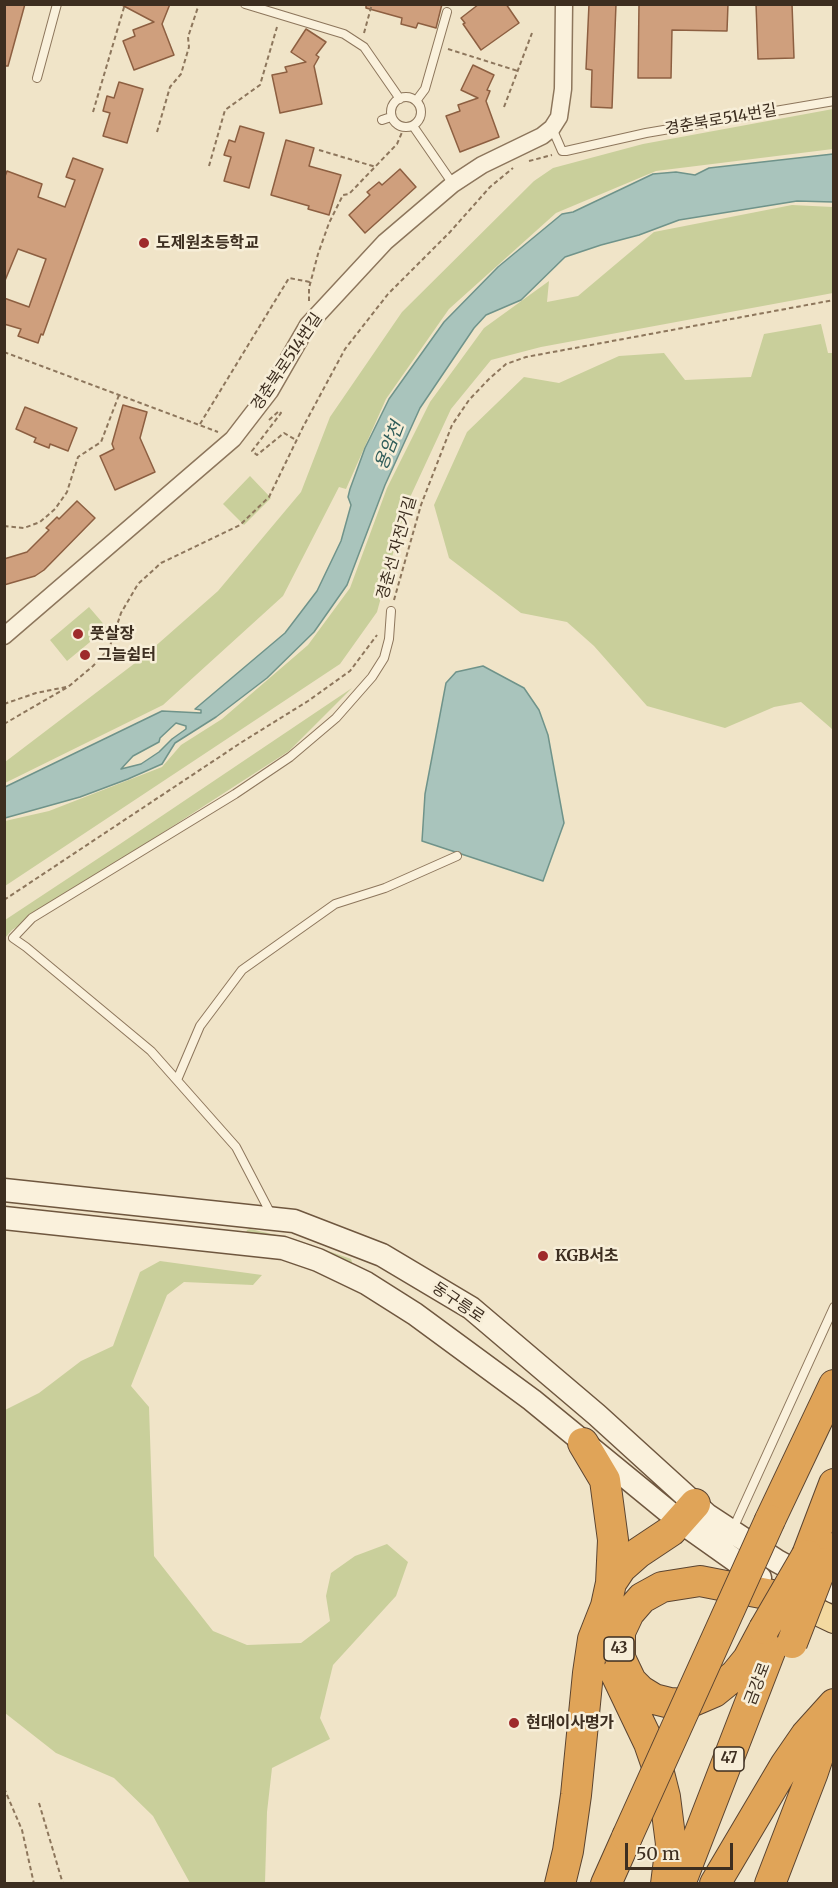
<!DOCTYPE html>
<meta charset="utf-8">
<style>
body{margin:0}
#map{position:relative;width:838px;height:1888px;overflow:hidden;background:#f0e4c8;font-family:Merriweather,serif}
canvas{display:block}
.frame{position:absolute;inset:0;border:6px solid #3d2e20;pointer-events:none}
.scale{position:absolute;left:625px;top:1843px;width:108px;height:27px;box-sizing:border-box;border:3px solid #3d2e20;border-top:0;padding-left:8px;font-size:18px;line-height:21px;white-space:nowrap;color:#3d2e20;-webkit-text-stroke:4px #f7eed8;paint-order:stroke}
</style>
<div id="map">
<canvas width="838" height="1888"></canvas>
<div class="frame"></div>
<div class="scale">50 m</div>
</div>
<script>
const g = document.querySelector('canvas').getContext('2d');
g.lineJoin = 'round';
function fillPath(path, color) { g.fillStyle = color; g.fill(path, 'evenodd'); }
const toPath = rows => new Path2D(rows.map(r => 'M' + r).join(''));
function strokePath(path, color, width, dash) { g.strokeStyle = color; g.lineWidth = width; g.lineCap = dash ? 'butt' : 'round'; g.setLineDash(dash || []); g.stroke(path); }
function label(font, color, halo, rows, align = 'center') {
  g.font = font + ' Merriweather,"Noto Sans KR",serif'; g.lineWidth = 5; g.setLineDash([]); g.textBaseline = 'middle'; g.strokeStyle = halo; g.fillStyle = color; for (const [text, x, y, turn = 0] of rows) {
    g.save(); g.translate(x, y); g.rotate((+turn || 0) * Math.PI / 180); g.textAlign = isNaN(turn) ? turn : align; if (halo) g.strokeText(text, 0, 0); g.fillText(text, 0, 0); g.restore();
  }
}
fillPath(toPath([
 [833,109,833,149,656,171,556,213,449,309,386,399,346,489,339,487,283,596,163,705,5,783,5,762,143,657,218,591,301,492,330,417,402,312,534,181,553,168,643,144],
 [792,205,833,207,833,293,541,347,491,360,451,409,406,506,377,612,340,664,5,886,5,821,49,811,162,767,181,745,222,719,308,645,350,588,387,488,430,402,484,328,549,281,547,302,578,296,654,232],
 [821,324,828,353,834,353,833,728,832,729,801,702,774,707,725,728,647,706,594,646,567,622,521,613,449,558,434,505,467,432,524,377,559,383,619,356,664,353,685,380,751,377,764,334],
 [250,476,271,498,244,525,223,504],
 [89,607,107,628,67,661,50,640],
 [352,688,289,751,12,930,5,938,5,920,120,844],
 [250,1229,294,1239,351,1259,352,1262,351,1264,246,1233,247,1230],
 [160,1261,262,1275,253,1285,184,1282,167,1295,131,1386,149,1407,154,1556,213,1631,247,1645,301,1643,330,1621,326,1596,331,1573,355,1556,387,1544,408,1562,396,1596,333,1665,320,1718,330,1739,272,1768,267,1812,265,1883,190,1883,153,1816,114,1778,56,1753,5,1713,5,1410,39,1393,81,1361,113,1346,140,1272]
]), '#c9cf9b');
const water = toPath([
 [833,154,833,202,797,201,679,220,639,235,601,245,565,257,521,300,486,315,474,328,420,408,385,485,347,585,314,632,267,678,216,717,175,743,162,764,128,779,80,797,5,818,5,787,162,711,201,713,201,710,195,709,285,633,317,591,341,541,351,505,348,497,350,489,365,448,389,399,444,322,498,267,562,214,573,212,653,174,676,172,695,175,709,168,833,154],
 [176,723,186,726,186,729,172,739,159,752,141,764,121,769,133,756,159,742,160,738,176,723],
 [483,666,524,688,539,710,548,735,564,823,543,881,422,841,425,794,446,683,456,672,483,666]
]);
fillPath(water, '#a9c4bc');
strokePath(water, '#6f938a', 1.5);
const building = toPath([
 [4,4,25,4,8,66,4,66,4,4],
 [170,4,162,24,174,55,134,70,123,41,135,36,133,30,154,22,120,4,170,4],
 [366,4,442,4,436,28,418,23,416,28,401,24,402,18,366,8,366,4],
 [479,4,506,4,519,23,481,50,463,24,465,23,461,18,479,4],
 [589,4,616,4,612,108,591,107,592,70,586,69,589,4],
 [639,4,728,4,727,31,672,30,671,78,638,78,639,4],
 [756,4,792,4,794,58,758,59,756,4],
 [306,29,326,42,316,55,319,57,314,66,322,104,280,113,272,75,287,72,285,67,306,62,291,52,306,29],
 [473,65,494,75,487,90,490,91,486,101,499,137,460,152,446,116,460,111,458,105,478,98,461,90,473,65],
 [119,82,143,89,127,143,103,136,110,113,103,111,107,96,114,98,119,82],
 [240,126,264,133,249,188,224,181,231,157,224,155,229,140,235,142,240,126],
 [286,140,314,148,309,166,341,175,329,215,308,209,309,206,271,195,286,140],
 [73,158,103,169,43,335,41,334,38,343,18,336,21,329,4,324,4,298,29,307,46,259,18,249,4,283,4,179,7,171,42,184,38,197,65,207,75,180,66,177,73,158],
 [400,169,416,187,365,233,349,215,370,195,367,192,379,182,382,185,400,169],
 [123,405,147,412,140,438,155,472,115,490,100,456,114,449,112,444,123,405],
 [25,407,77,428,68,451,50,444,49,448,34,442,36,438,16,429,25,407],
 [77,501,95,518,44,570,35,576,4,585,4,559,27,552,49,530,46,528,57,517,59,519,77,501]
]);
fillPath(building, '#cf9f7d');
strokePath(building, '#8d5f41', 1.5);
const lane = toPath([
 [245,4,344,34,364,47,400,99],
 [37,78,57,4],
 '391 112a15 15 0 1 1 30 0a15 15 0 1 1-30 0Z',
 [416,101,425,89,447,12],
 [382,120,391,117],
 [413,126,453,184],
 [552,128,562,151,566,151,646,133,834,101],
 [177,1080,200,1026,242,970,335,904,385,888,457,856],
 [272,1216,236,1147,151,1051,26,947,13,938,32,918,235,794,290,757,336,718,372,677,384,658,389,639,391,611],
 [732,1531,834,1307]
]);
const street = toPath([
 [4,636,233,439,270,391,308,325,385,242,453,184,482,165,542,136,552,128,559,117,563,89,564,4]
]);
const secondary = toPath([
 [4,1190,294,1221,382,1255,471,1308,597,1415,707,1515,777,1561,834,1592],
 [4,1218,283,1248,318,1260,366,1283,415,1314,532,1400,681,1522,760,1578]
]);
const primary = toPath([
 [790,1599,834,1620]
]);
const highway = toPath([
 [770,1520,834,1385],
 [807,1555,834,1484],
 [823,1563,834,1548],
 [611,1583,621,1568,638,1553,671,1531,695,1504],
 [764,1629,748,1659,735,1675,714,1692,686,1704,670,1703,654,1699,641,1691,631,1681,620,1658,620,1632,629,1613,642,1598,662,1587,700,1581,787,1598],
 [616,1674,649,1743,658,1769,665,1797,671,1844,666,1884],
 [560,1884,568,1851,576,1795,588,1673,593,1639,606,1606,611,1583,613,1540,605,1480,583,1443],
 [606,1884,627,1837],
 [680,1884,774,1641],
 [715,1884,786,1764,806,1735,834,1704],
 [770,1884,813,1772,832,1715]
]);
strokePath(lane, '#8d765c', 10);
strokePath(street, '#8d765c', 19);
strokePath(secondary, '#6f573f', 25);
strokePath(primary, '#5b4430', 28);
strokePath(highway, '#5b4430', 32);
strokePath(toPath([
 [364,33,372,4],
 [448,49,518,71],
 [504,107,532,33],
 [93,112,125,4],
 [157,132,170,87,181,74,189,47,188,37,199,4],
 [319,150,376,167],
 [529,161,552,155],
 [209,166,225,110,260,85,277,27],
 [309,301,309,288,318,254,329,223,343,195,349,194,397,144,403,130],
 [4,352,218,432],
 [269,420,279,411,281,413,252,451,257,455,284,433,296,440],
 [200,424,289,278,310,282],
 [4,526,24,528,40,522,55,509,67,492,78,457,101,442,119,395],
 [394,600,421,505,452,425,469,400,488,380,506,364,526,357,834,300],
 [4,704,36,693,66,687],
 [4,724,68,687,93,666,109,649,121,613,138,584,161,563,240,525,269,497,303,427,345,349,388,294,450,232,490,187,513,168],
 [4,900,242,742,308,701,350,671,377,635],
 [4,1788,22,1830,34,1884],
 [39,1803,63,1884]
]), '#8d765c', 2, [4.5, 3]);
strokePath(lane, '#faf1dc', 8);
strokePath(street, '#faf1dc', 16);
strokePath(secondary, '#faf1dc', 22);
strokePath(primary, '#f3d9a0', 26);
strokePath(highway, '#e0a458', 30);
const highwayBridge = toPath([
 [764,1629,807,1555],
 [792,1643,823,1563],
 [627,1837,770,1520]
]);
strokePath(highwayBridge, '#5b4430', 32, []);
strokePath(highwayBridge, '#e0a458', 30);
for (const [x, y, r, color] of [
 [144,243,6,"#9e2a2b"],
 [78,634,6,"#9e2a2b"],
 [85,655,6,"#9e2a2b"],
 [543,1256,6,"#9e2a2b"],
 [514,1723,6,"#9e2a2b"]
]) { const dot = new Path2D(); dot.arc(x, y, r, 0, 2 * Math.PI); g.fillStyle = color; g.fill(dot); strokePath(dot, '#f7eed8', 2); }
for (const [x, y, w] of [
 [619,1649,30],
 [729,1759,30]
]) { const box = new Path2D(); box.roundRect(x - w / 2, y - 12, w, 24, 4.5); g.fillStyle = '#f7eed8'; g.fill(box); strokePath(box, '#3d2e20', 1.5); }
label('bold 15px', '#3d2e20', null, [
 ["43",619,1649],
 ["47",729,1759]
]);
label('16px', '#3d2e20', '#f7eed8', [
 ["경춘북로514번길",721,120,-10],
 ["경춘북로514번길",287,362,-56],
 ["경춘선 자전거길",397,548,-74],
 ["동구릉로",458,1303,34],
 ["금강로",758,1684,-69]
]);
label('bold 16px', '#3d2e20', '#f7eed8', [
 ["도제원초등학교",156,243],
 ["풋살장",90,634],
 ["그늘쉼터",97,655],
 ["KGB서초",555,1256],
 ["현대이사명가",526,1723]
], 'left');
label('italic 18px', '#2f5d5a', '#f7eed8', [
 ["용암천",390,446,-69]
]);
</script>
